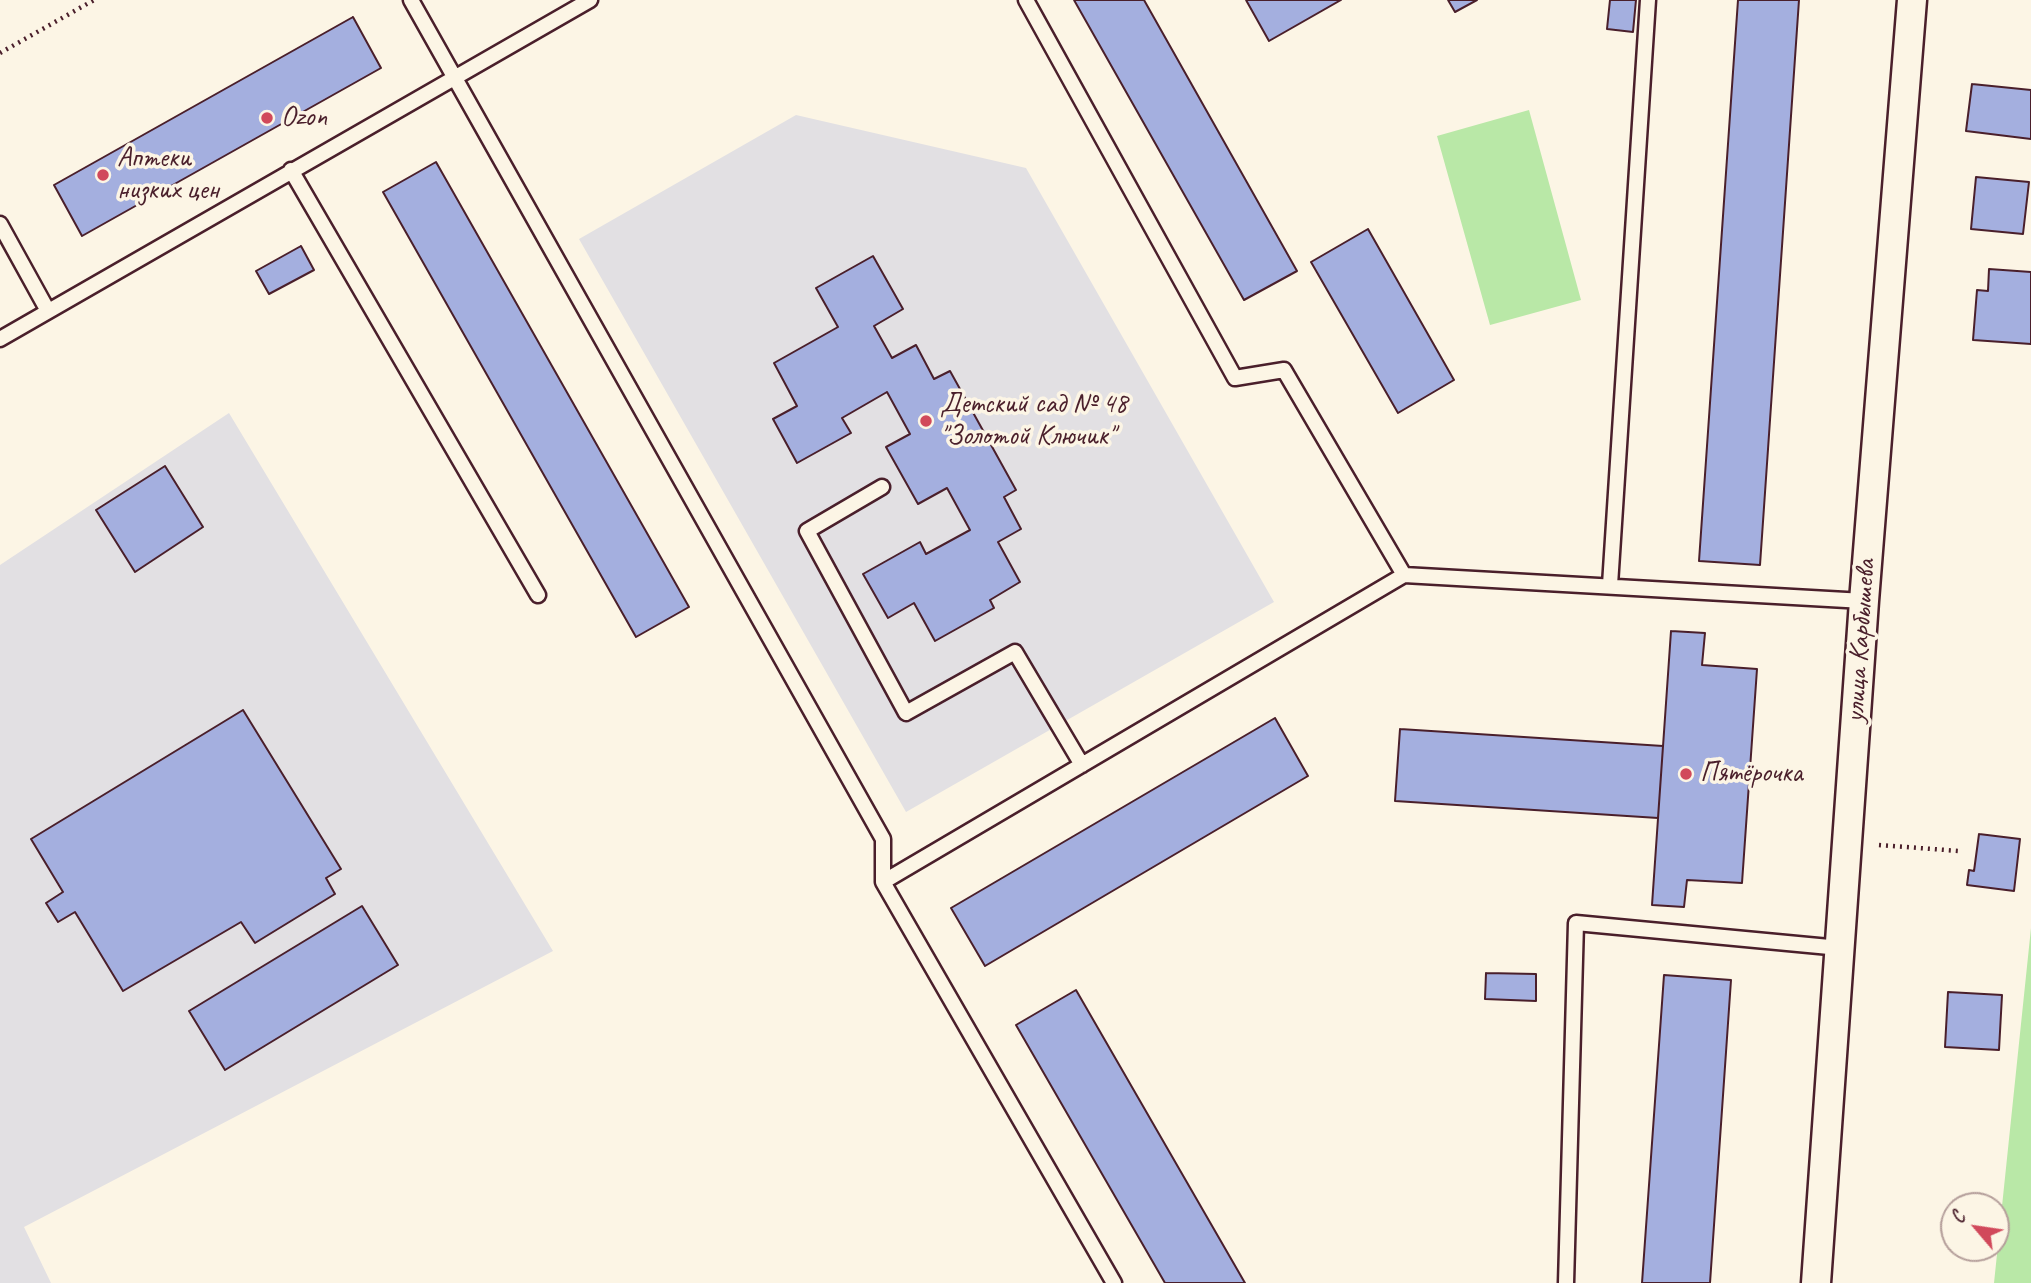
<!DOCTYPE html>
<meta charset="utf-8">
<style>
body{margin:0}
#map{position:relative;width:2031px;height:1283px;overflow:hidden;background:#fcf5e5;font-family:Caveat,sans-serif}
canvas{display:block}
.north{position:absolute;left:1940px;top:1192px;width:70px;height:70px;box-sizing:border-box;background:#fcf5e5;border:2px solid #b59f9b;border-radius:50%;rotate:299deg;font-size:19px;font-weight:700;line-height:28px;text-align:center;color:#4a1f2b}
.north::after{content:'';display:block;margin:auto;width:24px;height:32px;background:#d1495b;clip-path:polygon(50% 0,100% 100%,50% 72%,0 100%)}
</style>
<div id="map">
<canvas width="2031" height="1283"></canvas>
<div class="north">С</div>
</div>
<script>
const g = document.querySelector('canvas').getContext('2d');
g.lineJoin = 'round';
function fillPath(path, color) { g.fillStyle = color; g.fill(path, 'evenodd'); }
const toPath = rows => new Path2D(rows.map(r => 'M' + r).join(''));
function strokePath(path, color, width, dash) { g.strokeStyle = color; g.lineWidth = width; g.lineCap = dash ? 'butt' : 'round'; g.setLineDash(dash || []); g.stroke(path); }
function label(font, color, halo, rows, align = 'center') {
  g.font = font + ' Caveat,sans-serif'; g.lineWidth = 7; g.setLineDash([]); g.textBaseline = 'middle'; g.strokeStyle = halo; g.fillStyle = color; for (const [text, x, y, turn = 0] of rows) {
    g.save(); g.translate(x, y); g.rotate((+turn || 0) * Math.PI / 180); g.textAlign = isNaN(turn) ? turn : align; if (halo) g.strokeText(text, 0, 0); g.fillText(text, 0, 0); g.restore();
  }
}
fillPath(toPath([
 [796,115,1026,168,1274,602,906,812,579,239],
 [229,413,553,951,24,1227,51,1283,0,1283,0,565]
]), '#e2e0e3');
fillPath(toPath([
 [1529,110,1581,300,1490,325,1437,136],
 [2031,928,2031,1283,1994,1283]
]), '#b9e8a7');
const building = toPath([
 [1074,0,1144,0,1297,271,1244,300,1074,0],
 [1246,0,1341,0,1269,41,1246,0],
 [1448,0,1477,0,1455,12,1448,0],
 [1610,0,1636,0,1633,32,1607,29,1610,0],
 [1738,0,1799,0,1760,565,1699,561,1738,0],
 [353,17,381,68,82,236,54,185,353,17],
 [1972,84,2031,90,2031,139,1966,131,1972,84],
 [436,162,689,607,636,637,383,192,436,162],
 [1976,177,2029,182,2023,234,1971,229,1976,177],
 [1368,229,1454,380,1398,413,1311,262,1368,229],
 [301,246,314,270,269,294,256,271,301,246],
 [873,256,903,309,874,326,892,358,916,345,934,379,950,371,1016,490,1004,497,1021,529,998,542,1020,582,990,600,994,608,935,641,914,603,888,618,863,574,920,542,926,554,970,530,947,488,918,504,886,447,910,434,887,392,842,418,851,433,797,463,773,419,797,406,774,363,838,327,816,288,873,256],
 [1989,269,2031,272,2031,344,1973,340,1977,290,1988,291,1989,269],
 [165,466,203,527,135,572,96,510,165,466],
 [1671,631,1705,633,1702,665,1757,669,1742,883,1687,880,1684,907,1652,905,1671,631],
 [243,710,341,869,326,878,335,894,255,943,241,922,123,991,75,912,58,922,46,903,63,892,31,839,243,710],
 [1275,718,1308,776,985,966,951,908,1275,718],
 [1400,729,1663,746,1658,818,1395,801,1400,729],
 [1979,834,2020,839,2014,891,1967,885,1969,870,1974,871,1979,834],
 [362,906,398,965,225,1070,189,1011,362,906],
 [1486,973,1536,974,1536,1001,1485,999,1486,973],
 [1664,975,1731,980,1710,1283,1642,1283,1664,975],
 [1076,990,1245,1283,1165,1283,1016,1025,1076,990],
 [1948,992,2002,995,1999,1050,1945,1047,1948,992]
]);
fillPath(building, '#a4afdf');
strokePath(building, '#4a1f2b', 2);
const service = toPath([
 [411,0,883,839,883,882,1114,1283],
 [1026,0,1235,378,1284,370,1404,575],
 [291,170,538,595],
 [0,224,48,311],
 [0,339,590,0],
 [882,487,807,531,906,713,1015,652,1082,765],
 [1610,585,1648,0],
 [883,882,1404,575,1864,601],
 [1566,1283,1576,923,1840,948]
]);
const minor = toPath([
 [1816,1283,1864,601,1912,0]
]);
strokePath(service, '#4a1f2b', 19);
strokePath(minor, '#4a1f2b', 33);
strokePath(toPath([
 [0,53,94,0],
 [1879,845,1959,851]
]), '#4a1f2b', 4.5, [2, 5]);
strokePath(service, '#fcf5e5', 14);
strokePath(minor, '#fcf5e5', 28);
for (const [x, y, r, color] of [
 [267,118,7,"#d1495b"],
 [103,175,7,"#d1495b"],
 [926,421,7,"#d1495b"],
 [1686,774,7,"#d1495b"]
]) { const dot = new Path2D(); dot.arc(x, y, r, 0, 2 * Math.PI); g.fillStyle = color; g.fill(dot); strokePath(dot, '#fcf5e5', 2.5); }
label('28px', '#4a1f2b', '#fcf5e5', [
 ["Ozon",281,118],
 ["Аптеки",117,159],
 ["низких цен",117,191],
 ["Детский сад № 48",940,405],
 ["\"Золотой Ключик\"",940,437],
 ["Пятёрочка",1700,774]
], 'left');
label('28px', '#4a1f2b', '#fcf5e5', [
 ["улица Карбышева",1861,641,-86]
]);
</script>
